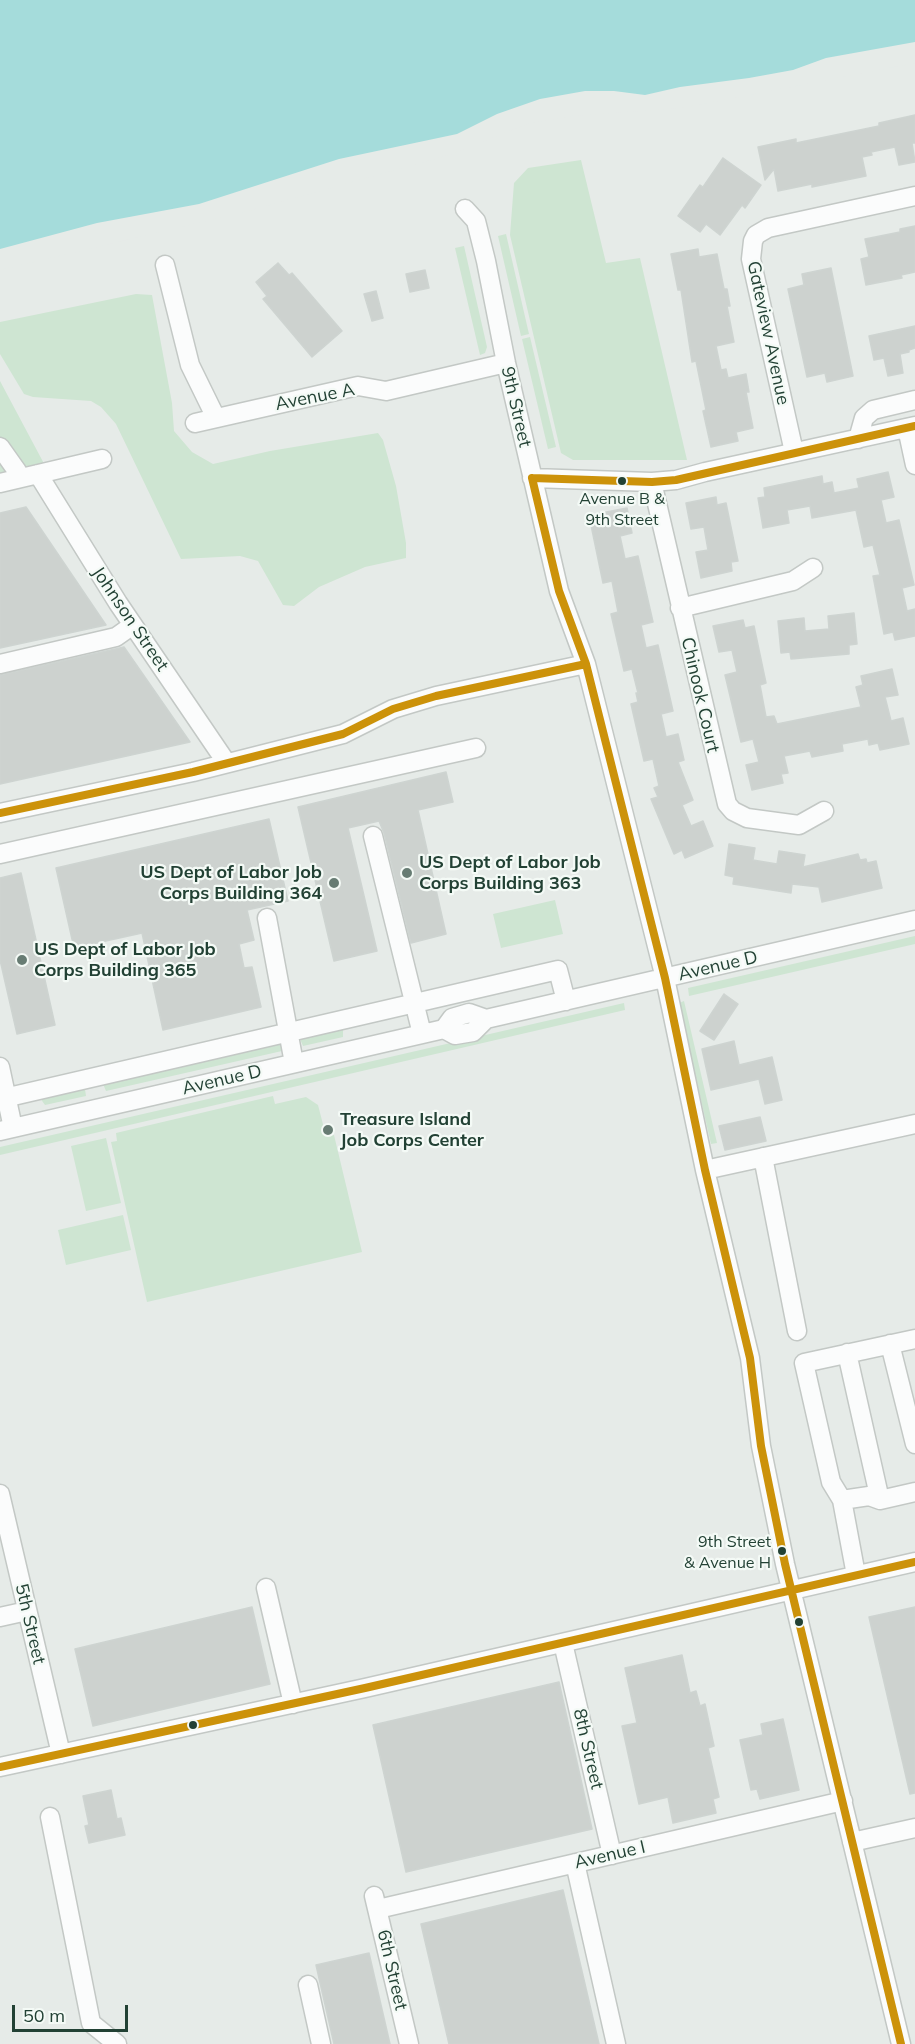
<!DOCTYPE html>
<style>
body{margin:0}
#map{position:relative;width:915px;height:2044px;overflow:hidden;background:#e6ebe8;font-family:Mulish,sans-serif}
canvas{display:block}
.scale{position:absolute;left:12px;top:2005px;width:116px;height:27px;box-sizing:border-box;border:3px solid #224134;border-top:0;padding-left:8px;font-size:18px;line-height:21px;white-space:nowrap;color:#224134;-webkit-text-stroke:4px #f4faf6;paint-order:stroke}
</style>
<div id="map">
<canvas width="915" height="2044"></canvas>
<div class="scale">50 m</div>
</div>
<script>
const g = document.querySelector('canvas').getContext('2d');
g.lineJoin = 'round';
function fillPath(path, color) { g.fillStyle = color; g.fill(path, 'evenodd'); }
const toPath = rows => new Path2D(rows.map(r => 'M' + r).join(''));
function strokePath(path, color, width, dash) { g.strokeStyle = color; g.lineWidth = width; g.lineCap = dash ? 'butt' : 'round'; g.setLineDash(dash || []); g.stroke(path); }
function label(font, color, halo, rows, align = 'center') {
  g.font = font + ' Mulish,sans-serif'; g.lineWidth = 4.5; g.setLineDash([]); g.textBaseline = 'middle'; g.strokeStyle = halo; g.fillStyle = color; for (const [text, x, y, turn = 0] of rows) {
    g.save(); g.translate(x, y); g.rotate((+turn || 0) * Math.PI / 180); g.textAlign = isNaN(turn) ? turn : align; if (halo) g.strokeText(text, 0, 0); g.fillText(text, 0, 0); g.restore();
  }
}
fillPath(toPath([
 [581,160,606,263,640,258,687,460,573,460,561,453,510,235,514,183,528,168],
 [506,234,529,334,521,336,498,236],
 [464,246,487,347,485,353,480,355,455,248],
 [136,294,152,295,172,403,174,431,192,452,213,464,270,451,378,433,383,440,396,486,406,543,406,558,365,567,319,587,294,606,283,605,258,561,240,556,181,559,116,424,101,407,91,401,33,397,24,394,0,354,0,322],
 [530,337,556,447,548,449,522,339],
 [0,381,49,473,0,483],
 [555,900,563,934,501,948,493,914],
 [915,936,915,944,689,996,688,988],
 [684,1001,717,1143,711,1144,679,1003],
 [624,1003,625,1010,0,1155,0,1147],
 [343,1029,343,1037,303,1046,300,1039],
 [283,1043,282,1051,106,1091,103,1084],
 [85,1089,86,1096,45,1105,40,1098],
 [273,1096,275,1104,306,1097,318,1105,326,1136,334,1135,362,1252,147,1302,111,1142,117,1141,116,1133],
 [106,1138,121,1203,86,1211,71,1146],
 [123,1215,131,1250,66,1265,58,1230]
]), '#cee5d2');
fillPath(toPath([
 [0,0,915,0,915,60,527,122,0,267]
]), '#a5dcdb');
fillPath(toPath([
 [915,42,915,63,682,108,572,116,527,124,449,155,248,211,0,270,0,249,97,223,199,204,339,159,457,134,497,114,540,99,585,91,614,91,645,95,680,87,749,78,793,70,826,58]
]), '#e6ebe8');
const building = toPath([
 [915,115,915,143,912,143,915,162,899,165,895,147,871,152,872,155,862,157,866,176,812,187,812,184,778,191,774,169,765,180,758,147,796,139,796,143,879,126,879,123,915,115],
 [723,158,761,185,745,208,742,205,720,235,706,224,700,232,678,216,700,185,703,187,723,158],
 [915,226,915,272,901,275,902,278,866,285,861,259,869,257,865,239,900,232,900,229,915,226],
 [698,249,699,257,717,254,724,289,727,289,730,306,727,306,734,342,716,346,721,370,726,369,728,378,746,374,749,392,746,392,753,428,736,432,738,441,711,447,703,411,706,410,696,361,692,362,681,290,678,290,671,254,698,249],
 [278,263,289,275,292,273,342,331,312,357,263,299,267,296,256,282,278,263],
 [831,268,853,376,827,382,825,373,807,377,788,289,804,285,802,274,831,268],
 [425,270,429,288,410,292,406,274,425,270],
 [376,291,383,318,372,321,364,294,376,291],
 [915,326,915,348,909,350,909,352,900,354,903,373,888,376,884,358,874,360,869,336,915,326],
 [888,472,894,497,881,500,886,523,899,520,914,585,902,588,907,611,915,609,915,636,895,640,893,632,884,634,873,576,880,575,873,545,864,547,856,510,812,518,810,506,787,510,789,523,763,528,758,498,765,497,764,488,822,476,823,484,832,482,834,493,859,488,857,479,888,472],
 [716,497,717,505,726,503,738,561,731,562,732,571,701,578,696,552,708,550,704,527,691,529,686,503,716,497],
 [26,507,106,625,0,648,0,513,26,507],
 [627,508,632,533,620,536,625,559,638,556,653,622,641,625,646,648,658,645,673,711,661,714,666,737,678,734,684,760,678,762,693,800,682,805,691,826,703,821,713,846,685,858,682,850,674,854,651,799,658,797,654,788,659,786,653,759,644,761,631,704,638,702,636,693,638,693,632,669,624,671,611,614,618,612,612,581,603,583,591,525,598,524,596,514,627,508],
 [854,613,857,644,849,645,849,654,791,659,790,652,781,653,778,621,804,618,805,631,829,629,828,616,854,613],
 [743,620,745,628,754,626,766,683,760,685,766,717,774,716,777,724,861,707,856,687,863,685,861,676,892,669,898,695,885,697,891,721,903,718,909,744,880,750,878,743,869,745,868,739,842,744,843,751,812,757,810,751,784,756,788,773,781,774,783,783,752,790,746,765,759,762,753,739,741,742,725,675,737,672,732,650,719,652,713,626,743,620],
 [124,647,190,742,0,784,0,675,124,647],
 [446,772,453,802,418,810,446,934,411,943,384,833,379,821,348,828,377,951,334,961,298,807,446,772],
 [269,819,288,901,247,910,254,940,239,944,244,968,252,967,261,1007,163,1030,142,933,74,948,56,868,269,819],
 [729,844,755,848,753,860,777,864,779,851,805,855,803,867,858,854,860,860,866,859,867,863,876,861,882,888,822,902,819,887,792,884,791,893,733,884,734,877,725,875,729,844],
 [21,873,55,1025,17,1034,0,960,0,878,21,873],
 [724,994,738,1004,714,1040,700,1031,724,994],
 [734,1041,739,1065,772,1057,782,1100,765,1104,759,1079,711,1090,702,1049,734,1041],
 [760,1117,766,1141,725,1150,719,1126,760,1117],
 [252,1607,270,1684,93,1726,75,1649,252,1607],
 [915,1607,915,1793,910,1794,869,1617,915,1607],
 [682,1655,690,1693,696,1691,700,1706,705,1704,714,1746,708,1748,719,1797,713,1799,716,1813,673,1823,668,1797,639,1804,622,1726,637,1723,625,1668,682,1655],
 [559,1682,592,1829,406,1872,373,1725,559,1682],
 [783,1719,799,1790,760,1799,757,1789,751,1790,740,1740,763,1735,761,1724,783,1719],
 [111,1790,117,1819,121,1818,125,1835,89,1843,85,1826,89,1825,83,1796,111,1790],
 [563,1890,599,2044,449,2044,421,1924,563,1890],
 [369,1953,390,2044,334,2044,316,1965,369,1953]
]);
fillPath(building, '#cdd2cf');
strokePath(building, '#ced4d1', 1.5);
const minor = toPath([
 [465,209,476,221,486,261,506,363,559,591,586,664,665,978,705,1170,750,1358,761,1446,785,1564,901,2044],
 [165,265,190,365,216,418],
 [195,423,358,386,386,391,506,363],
 [907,428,915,465],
 [858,439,864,418,873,410,915,400],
 [0,447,17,471],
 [794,452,751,259,753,241,756,235,768,228,915,196],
 [38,474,118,603,226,762],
 [532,478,652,482,676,480,705,472,915,426],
 [652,482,727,804,733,811,747,818,799,825,824,811],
 [0,483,102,459],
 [680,608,793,581,813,568],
 [0,664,116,637,133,625],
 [0,813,193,772,343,734,393,709,436,696,586,664],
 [373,836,422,1034],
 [0,854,476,748],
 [267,918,294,1063],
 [444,1029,455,1035,473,1032,486,1019],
 [0,1067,13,1128],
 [0,1099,558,970,566,1001],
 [0,1131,444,1029,452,1018,469,1013,486,1019,915,920],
 [763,1157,797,1331],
 [705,1170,915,1124],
 [890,1344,915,1444],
 [847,1353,880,1500],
 [0,1494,61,1754],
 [842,1500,869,1496,880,1500,915,1492],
 [856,1575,842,1500,831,1482,804,1363,915,1339],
 [266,1588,293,1704],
 [0,1617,27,1611],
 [563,1643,612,1855],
 [0,1767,365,1688,915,1562],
 [50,1817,91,2023,117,2044],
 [852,1842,915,1828],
 [575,1863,616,2044],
 [374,1896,409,2044],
 [378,1909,843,1801],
 [308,1985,321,2044]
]);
strokePath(minor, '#c3c8c5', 21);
strokePath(minor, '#fbfcfc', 18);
strokePath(toPath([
 [532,478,559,591,586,664,665,978,705,1170,750,1358,761,1446,785,1564,901,2044],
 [532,478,652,482,676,480,915,426],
 [0,813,193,772,343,734,393,709,436,696,586,664],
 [0,1767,365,1688,915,1562]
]), '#cc920a', 8);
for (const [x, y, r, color] of [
 [622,481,5,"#224134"],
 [407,873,6,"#677c73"],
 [334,883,6,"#677c73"],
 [22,960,6,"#677c73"],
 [328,1130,6,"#677c73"],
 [782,1551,5,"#224134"],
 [799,1622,5,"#224134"],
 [193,1725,5,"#224134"]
]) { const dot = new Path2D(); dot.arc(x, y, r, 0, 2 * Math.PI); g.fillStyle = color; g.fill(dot); strokePath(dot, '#f4faf6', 2); }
label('16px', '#224134', '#f4faf6', [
 ["Avenue B &",622,499],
 ["9th Street",622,520],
 ["9th Street",771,1542,"right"],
 ["& Avenue H",771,1563,"right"]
]);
label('18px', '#224134', '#f4faf6', [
 ["Gateview Avenue",768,333,78],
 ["Avenue A",315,397,-11],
 ["9th Street",516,407,77],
 ["Johnson Street",130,619,56],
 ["Chinook Court",700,695,77],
 ["Avenue D",718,966,-13],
 ["Avenue D",222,1080,-13],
 ["5th Street",30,1624,77],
 ["8th Street",588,1749,77],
 ["Avenue I",610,1855,-13],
 ["6th Street",392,1970,77]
]);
label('bold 18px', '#224134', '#f4faf6', [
 ["US Dept of Labor Job",419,863],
 ["Corps Building 363",419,884],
 ["US Dept of Labor Job",322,873,"right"],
 ["Corps Building 364",322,894,"right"],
 ["US Dept of Labor Job",34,950],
 ["Corps Building 365",34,971],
 ["Treasure Island",340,1120],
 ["Job Corps Center",340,1141]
], 'left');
</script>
